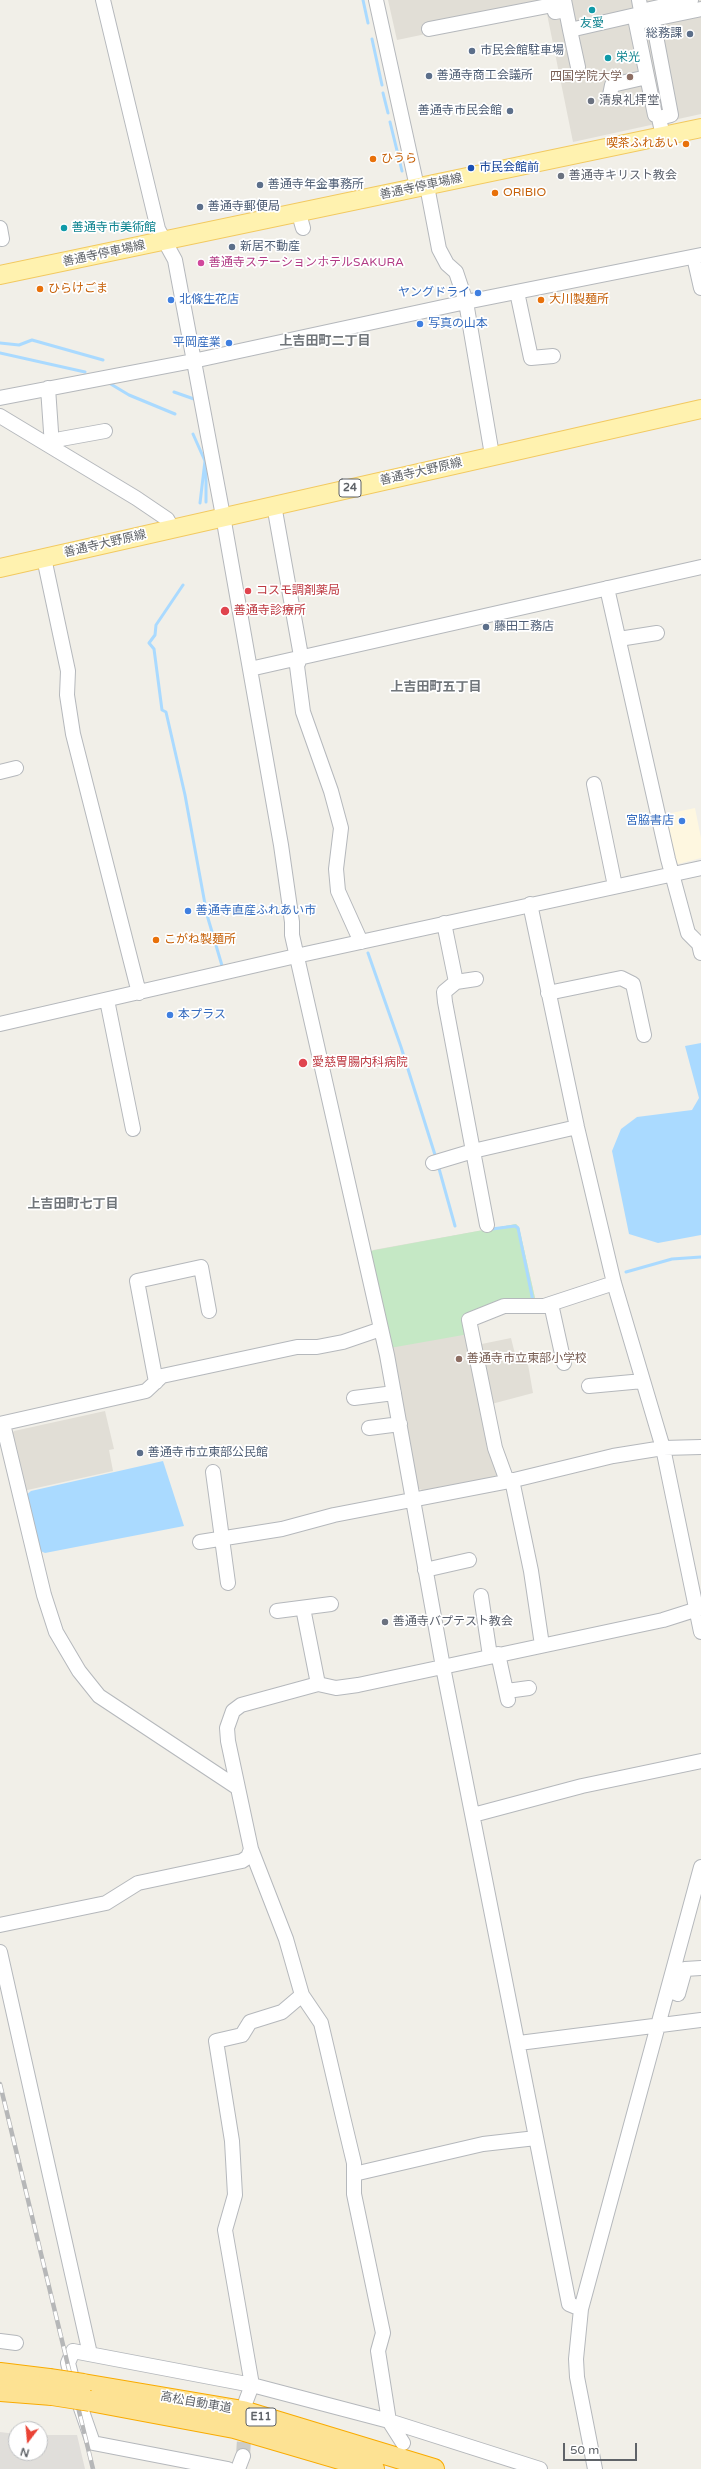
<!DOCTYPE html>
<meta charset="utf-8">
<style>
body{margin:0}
#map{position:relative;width:701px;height:2469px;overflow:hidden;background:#f1efe8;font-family:"Varela Round",sans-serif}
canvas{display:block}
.north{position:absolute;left:8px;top:2421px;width:40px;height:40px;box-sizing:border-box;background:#fff;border:1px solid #bfc1c3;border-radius:50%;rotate:196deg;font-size:11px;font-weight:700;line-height:16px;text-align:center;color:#5f6368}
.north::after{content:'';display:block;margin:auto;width:14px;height:18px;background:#ea4335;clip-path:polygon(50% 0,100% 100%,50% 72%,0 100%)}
.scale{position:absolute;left:563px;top:2443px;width:74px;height:18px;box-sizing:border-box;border:2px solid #5f6368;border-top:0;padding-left:5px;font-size:12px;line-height:14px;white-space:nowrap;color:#5f6368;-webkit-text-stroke:3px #fff;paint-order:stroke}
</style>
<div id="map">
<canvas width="701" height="2469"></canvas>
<div class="north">N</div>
<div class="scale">50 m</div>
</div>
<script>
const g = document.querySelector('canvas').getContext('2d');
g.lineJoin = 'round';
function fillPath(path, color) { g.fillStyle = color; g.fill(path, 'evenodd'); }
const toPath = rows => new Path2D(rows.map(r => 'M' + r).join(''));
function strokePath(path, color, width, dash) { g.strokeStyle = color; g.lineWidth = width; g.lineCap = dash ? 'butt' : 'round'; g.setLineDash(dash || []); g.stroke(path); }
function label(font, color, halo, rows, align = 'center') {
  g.font = font + ' "Varela Round","Noto Sans JP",sans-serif'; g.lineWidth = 3.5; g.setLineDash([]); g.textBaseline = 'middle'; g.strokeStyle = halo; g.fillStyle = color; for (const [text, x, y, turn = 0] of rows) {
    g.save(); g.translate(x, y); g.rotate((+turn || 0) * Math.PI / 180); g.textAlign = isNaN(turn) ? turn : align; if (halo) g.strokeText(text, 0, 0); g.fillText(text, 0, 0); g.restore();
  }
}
fillPath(toPath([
 [695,808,701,838,701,858,678,864,672,861,662,815]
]), '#fef7e0');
fillPath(toPath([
 [0,2432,16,2434,16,2453,40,2453,40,2435,77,2435,85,2469,0,2469]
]), '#e0deda');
fillPath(toPath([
 [388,0,701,0,701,114,573,142,546,9,397,40],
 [516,1224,519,1227,535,1298,465,1317,472,1346,511,1338,515,1354,526,1353,533,1393,484,1406,501,1477,425,1491,416,1488,373,1250],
 [105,1411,114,1449,109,1450,113,1471,23,1491,9,1436,14,1431]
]), '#e1ded6');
fillPath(toPath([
 [516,1224,519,1227,535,1298,534,1303,466,1317,469,1334,390,1348,370,1251]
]), '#c5e8c5');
fillPath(toPath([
 [701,1043,701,1235,658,1243,629,1234,612,1151,621,1129,637,1117,692,1110,699,1098,685,1046],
 [163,1461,184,1526,45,1553,38,1550,25,1496,31,1491]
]), '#aadaff');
strokePath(toPath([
 [363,0,368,23],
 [372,39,382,85],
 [383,93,388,113],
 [390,122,402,171],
 [0,343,19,345,32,340,103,360],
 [0,353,85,372],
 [109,383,129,395,175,414],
 [174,392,194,399],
 [193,434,205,461,200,503],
 [206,462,206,502],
 [183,585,156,625,155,635,149,643,154,649,162,710,166,712,185,795,207,915,223,969],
 [368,953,401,1047,436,1158],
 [438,1165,455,1226],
 [492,1229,515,1226,518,1228,533,1301],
 [626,1272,672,1259,701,1257]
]), '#aadaff', 3);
strokePath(toPath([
 [243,2456,245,2423]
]), '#ccccc8', 14, [14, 7]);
const minor = toPath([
 [103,0,158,229,175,260,223,516,281,845,292,922,292,935,387,1355,443,1667,569,2304,581,2309],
 [376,0,417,187],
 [564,0,570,30,640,14],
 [639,0,641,11,636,23,655,115],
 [641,11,691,0],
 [653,20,671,115,659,118,663,136],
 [644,21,701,9],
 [429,29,553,5,555,12,566,10],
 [570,30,578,67],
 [610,95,612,85,647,77],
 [427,186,439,249,447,264,456,272,466,302,492,455],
 [301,221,303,228],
 [0,228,2,239],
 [694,257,701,288],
 [517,292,531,358,553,356],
 [48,388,52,446],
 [0,398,193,361,466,302,701,255],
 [0,416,136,498,167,519,172,528],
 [52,446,61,439,105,431],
 [274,505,301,656,297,666,303,712,331,791,341,828,336,869,338,891,361,942],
 [44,558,68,671,67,695,73,734,139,993],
 [607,588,668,859,688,933,699,944,701,953],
 [619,639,657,633],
 [250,669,701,567],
 [0,772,16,768],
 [594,784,615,886],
 [530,904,577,1127,614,1283,663,1448,701,1632],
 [444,923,456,982,444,992,445,1002,473,1151,577,1127],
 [456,982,476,979],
 [548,993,621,978,633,984,644,1035],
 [107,1000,133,1129],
 [0,1024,296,956,701,868],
 [433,1163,473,1151,487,1225],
 [551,1304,564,1363],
 [156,1382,137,1281,201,1267,209,1311],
 [589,1386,643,1381],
 [354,1398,394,1393],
 [0,1424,146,1391,162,1376,297,1347,317,1347,343,1342,381,1329],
 [3,1424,44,1595,56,1632,79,1671,99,1696,238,1788],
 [369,1428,400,1424],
 [213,1472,228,1583],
 [512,1480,531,1571,542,1645],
 [507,1481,495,1448,469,1320,504,1306,544,1306,614,1283],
 [200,1542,282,1529,334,1515,510,1481,613,1456,663,1448,701,1447],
 [425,1570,469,1560],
 [481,1596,490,1656],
 [303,1608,318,1684],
 [277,1611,331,1604],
 [498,1654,508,1700],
 [507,1691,529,1688],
 [473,1815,582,1786,701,1761],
 [0,1925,106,1903,138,1883,242,1861,248,1857,251,1849],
 [0,1952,90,2354],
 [668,1990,678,1994,685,1969,701,1968],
 [519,2043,701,2020],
 [354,2174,483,2144,536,2138],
 [0,2341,16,2343],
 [246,2401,252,2385,225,2230,235,2195,232,2141,216,2041,242,2035,250,2022,282,2012,302,1995],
 [403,2443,389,2421,378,2351,383,2333,354,2194,354,2163,343,2117,321,2023,302,1995,286,1939,251,1849,228,1741,227,1728,233,1711,241,1705,318,1684,336,1688,358,1685,663,1620,701,1608],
 [228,2469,93,2443,75,2391,68,2363,73,2351,252,2385,389,2421,540,2469],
 [238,2469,243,2456],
 [595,2469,577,2377,576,2359,581,2309,701,1867]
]);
const major = toPath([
 [0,275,701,128],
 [0,568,701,409]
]);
const highway = toPath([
 [0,2373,49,2379],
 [83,2384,243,2411,434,2469],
 [0,2391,52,2395],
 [90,2401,234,2428,374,2469]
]);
strokePath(minor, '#b5b8bc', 16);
strokePath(major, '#f2c960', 20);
strokePath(highway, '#f9ab00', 22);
strokePath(minor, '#fff', 14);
strokePath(major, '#fff2af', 18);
strokePath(highway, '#fde293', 20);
const rail = toPath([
 [0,2084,93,2469]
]);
strokePath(rail, '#b6b7b8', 4.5);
strokePath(rail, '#fff', 3, [9]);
const highwayBridge = toPath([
 [49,2379,83,2384],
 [52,2395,90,2401]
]);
strokePath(highwayBridge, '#f9ab00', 22, []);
strokePath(highwayBridge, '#fde293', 20);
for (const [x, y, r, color] of [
 [592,10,4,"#0f9aa8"],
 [690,34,4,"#5c6f8a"],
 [472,51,4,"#5c6f8a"],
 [608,58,4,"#0f9aa8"],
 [429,76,4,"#5c6f8a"],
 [630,77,4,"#8d6e63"],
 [591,101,4,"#6b7280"],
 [510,111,4,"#5c6f8a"],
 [686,144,4,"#e8710a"],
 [373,159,4,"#e8710a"],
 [471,168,4,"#1a4fb4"],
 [561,176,4,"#6b7280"],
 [260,185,4,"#5c6f8a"],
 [495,193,4,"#e8710a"],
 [200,207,4,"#5c6f8a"],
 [64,228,4,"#0f9aa8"],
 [232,247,4,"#5c6f8a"],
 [201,263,4,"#d1479c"],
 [40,289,4,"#e8710a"],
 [478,293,4,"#3f7fe0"],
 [171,300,4,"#3f7fe0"],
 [541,300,4,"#e8710a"],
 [420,324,4,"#3f7fe0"],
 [229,343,4,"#3f7fe0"],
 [248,591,4,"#e0444e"],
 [225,611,5,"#e0444e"],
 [486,627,4,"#5c6f8a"],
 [682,821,4,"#3f7fe0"],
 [188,911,4,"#3f7fe0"],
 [156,940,4,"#e8710a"],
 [170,1015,4,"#3f7fe0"],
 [303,1063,5,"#e0444e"],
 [459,1359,4,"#8d6e63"],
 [140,1453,4,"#5c6f8a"],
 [385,1622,4,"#6b7280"]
]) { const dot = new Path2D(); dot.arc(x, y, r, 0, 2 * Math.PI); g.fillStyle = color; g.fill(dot); strokePath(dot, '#fff', 1.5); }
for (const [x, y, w] of [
 [350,488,22],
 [261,2417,30]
]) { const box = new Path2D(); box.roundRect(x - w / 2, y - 9, w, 18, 3); g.fillStyle = '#fff'; g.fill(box); strokePath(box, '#5f6368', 1); }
label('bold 11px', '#5f6368', null, [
 ["24",350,488],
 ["E11",261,2417]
]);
label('12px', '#0d838f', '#fff', [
 ["友愛",592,24,"center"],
 ["栄光",616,58],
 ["善通寺市美術館",72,228]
], 'left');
label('12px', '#4e5e75', '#fff', [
 ["総務課",682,34,"right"],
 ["市民会館駐車場",480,51],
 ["善通寺商工会議所",437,76],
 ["善通寺市民会館",502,111,"right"],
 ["善通寺年金事務所",268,185],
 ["善通寺郵便局",208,207],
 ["新居不動産",240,247],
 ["藤田工務店",494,627],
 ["善通寺市立東部公民館",148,1453]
], 'left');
label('12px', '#785e54', '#fff', [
 ["四国学院大学",622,77],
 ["善通寺市立東部小学校",467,1359,"left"]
], 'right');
label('12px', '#5b616d', '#fff', [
 ["清泉礼拝堂",599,101],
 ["善通寺キリスト教会",569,176],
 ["善通寺バプテスト教会",393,1622]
], 'left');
label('12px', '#c56008', '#fff', [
 ["喫茶ふれあい",678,144,"right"],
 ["ひうら",381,159],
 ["ORIBIO",503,193],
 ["ひらけごま",48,289],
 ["大川製麺所",549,300],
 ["こがね製麺所",164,940]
], 'left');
label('12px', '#164399', '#fff', [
 ["市民会館前",479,168]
], 'left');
label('12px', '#5f6368', '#fff', [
 ["善通寺停車場線",421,187,-12],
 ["善通寺停車場線",104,254,-12],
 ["善通寺大野原線",421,472,-13],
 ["善通寺大野原線",105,544,-13],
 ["高松自動車道",196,2403,10]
]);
label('12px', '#b23c85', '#fff', [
 ["善通寺ステーションホテルSAKURA",209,263]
], 'left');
label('12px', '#366cbe', '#fff', [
 ["ヤングドライ",470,293,"right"],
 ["北條生花店",179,300],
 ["写真の山本",428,324],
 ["平岡産業",221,343,"right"],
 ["宮脇書店",674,821,"right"],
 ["善通寺直産ふれあい市",196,911],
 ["本プラス",178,1015]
], 'left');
label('12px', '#be3a42', '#fff', [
 ["コスモ調剤薬局",256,591],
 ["善通寺診療所",234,611],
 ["愛慈胃腸内科病院",312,1063]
], 'left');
label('bold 13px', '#70757a', '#fff', [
 ["上吉田町二丁目",325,342],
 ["上吉田町五丁目",436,688],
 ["上吉田町七丁目",73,1205]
]);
</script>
